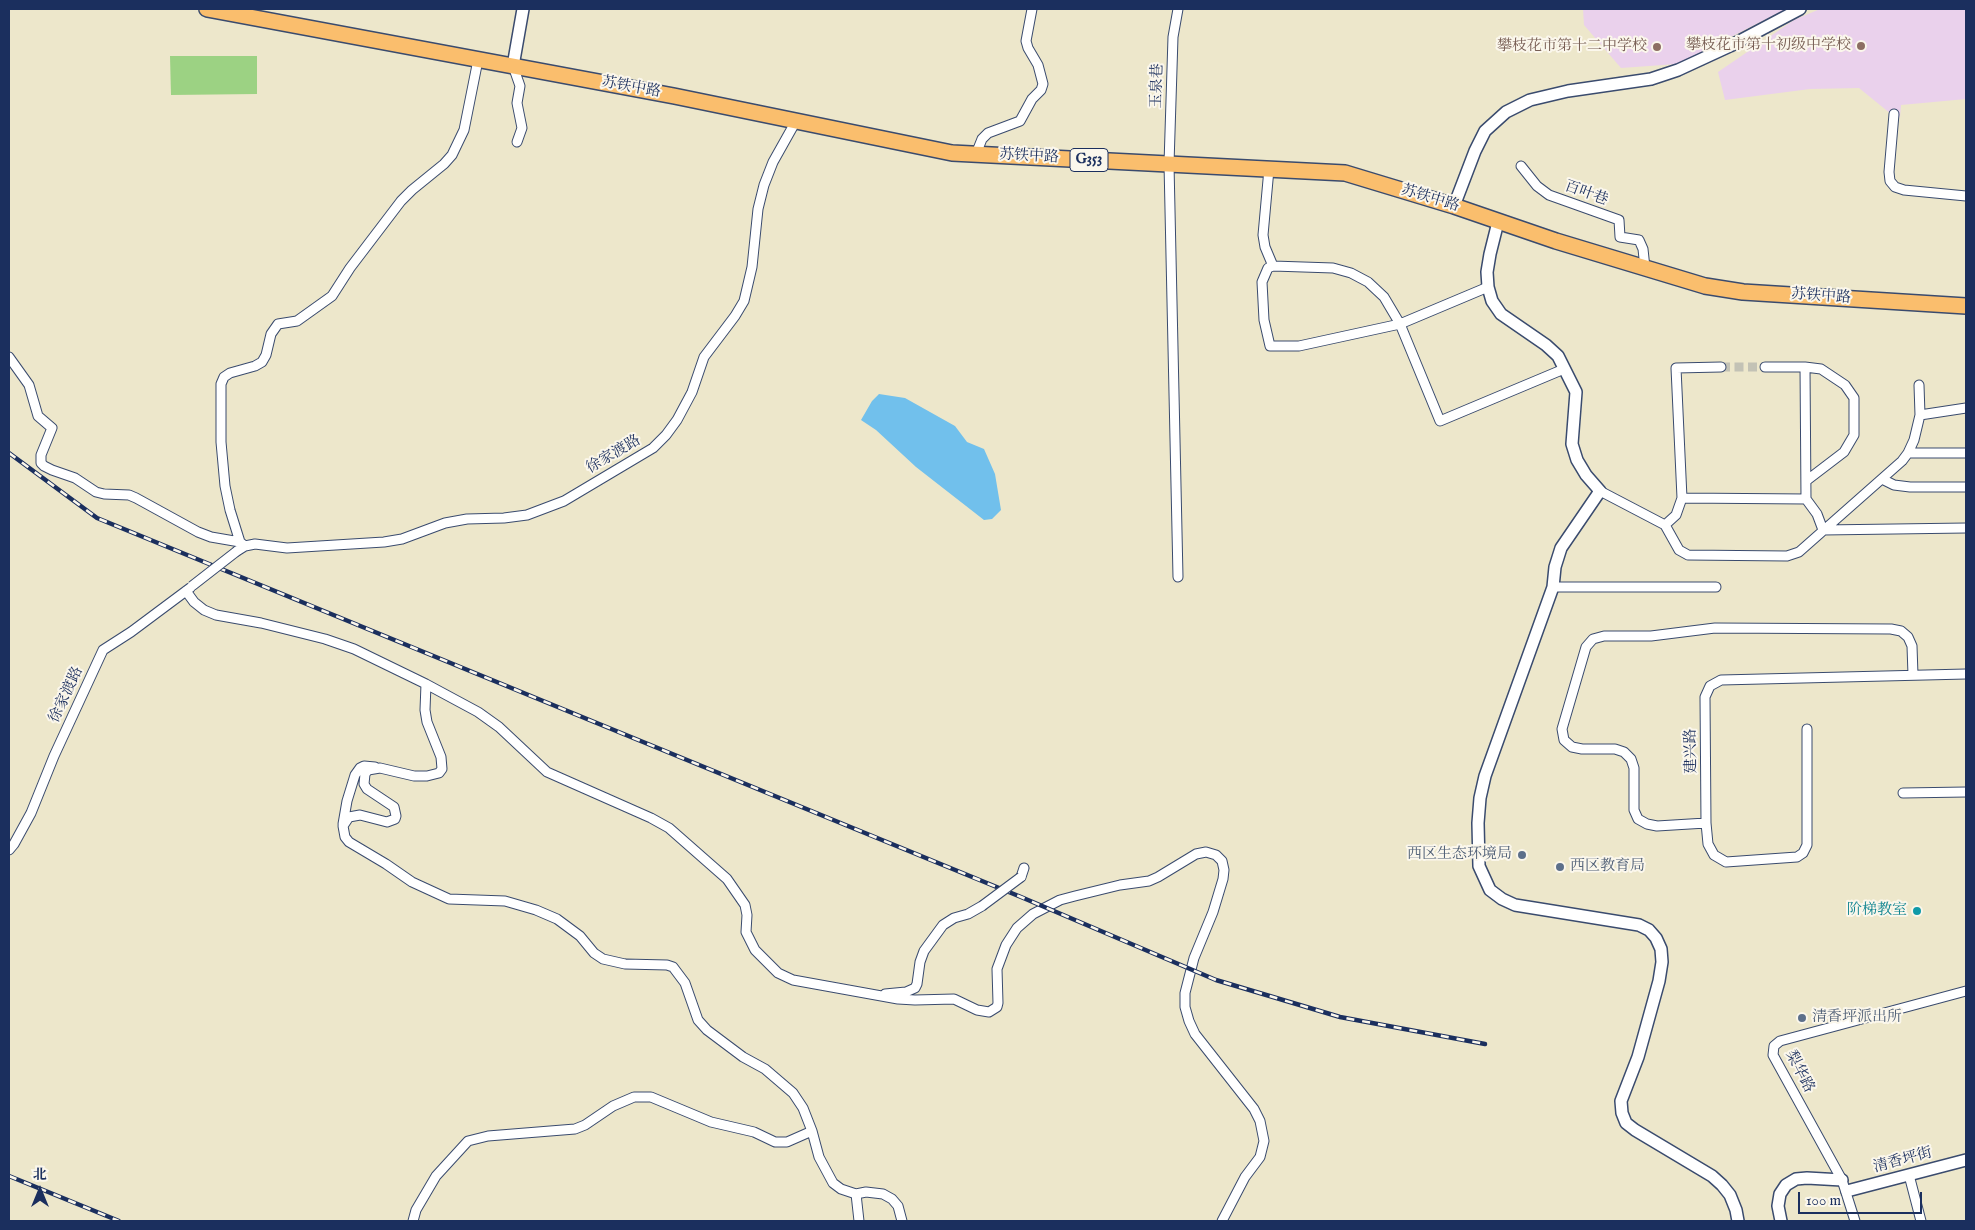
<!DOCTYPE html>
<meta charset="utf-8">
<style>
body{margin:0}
#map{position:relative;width:1975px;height:1230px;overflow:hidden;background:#ede7cb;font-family:"IM FELL English","Noto Serif SC",serif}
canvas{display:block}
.frame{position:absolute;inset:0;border:10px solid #1b2f5e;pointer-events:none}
.north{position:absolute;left:15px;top:1165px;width:50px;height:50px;-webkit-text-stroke:4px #fbf7ec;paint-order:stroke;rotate:0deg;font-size:14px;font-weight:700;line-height:20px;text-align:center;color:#1b2f5e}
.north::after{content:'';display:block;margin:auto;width:18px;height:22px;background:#1b2f5e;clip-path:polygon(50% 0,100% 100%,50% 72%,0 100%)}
.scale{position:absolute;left:1798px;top:1192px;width:124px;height:22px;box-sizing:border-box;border:2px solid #1b2f5e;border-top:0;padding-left:6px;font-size:15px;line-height:18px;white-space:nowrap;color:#1b2f5e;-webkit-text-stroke:4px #fbf7ec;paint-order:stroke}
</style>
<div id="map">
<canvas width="1975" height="1230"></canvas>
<div class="frame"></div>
<div class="north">北</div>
<div class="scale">100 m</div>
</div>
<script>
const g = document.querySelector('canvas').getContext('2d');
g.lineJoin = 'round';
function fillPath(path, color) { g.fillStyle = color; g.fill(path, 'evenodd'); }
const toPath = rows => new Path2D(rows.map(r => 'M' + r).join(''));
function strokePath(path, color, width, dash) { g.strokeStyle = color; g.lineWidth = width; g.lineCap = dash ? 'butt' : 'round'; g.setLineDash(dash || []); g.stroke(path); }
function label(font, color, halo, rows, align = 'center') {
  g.font = font + ' "IM FELL English","Noto Serif SC",serif'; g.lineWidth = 4; g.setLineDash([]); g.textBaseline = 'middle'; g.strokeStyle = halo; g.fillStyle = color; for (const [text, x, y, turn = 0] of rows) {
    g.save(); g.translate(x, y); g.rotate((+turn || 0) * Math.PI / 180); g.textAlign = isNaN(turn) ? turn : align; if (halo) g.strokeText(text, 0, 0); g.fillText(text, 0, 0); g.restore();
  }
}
fillPath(toPath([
 [1583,9,1786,9,1677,64,1621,68,1584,25],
 [1820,9,1966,9,1966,99,1901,105,1900,117,1891,114,1859,88,1810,89,1725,100,1718,72,1794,20]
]), '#ead1ec');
fillPath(toPath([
 [170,56,257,56,257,94,171,95]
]), '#9cd283');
fillPath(toPath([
 [879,394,905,398,955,426,967,442,984,449,995,474,1001,510,992,519,984,520,916,467,876,430,861,420,872,401]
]), '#71c0ec');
strokePath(toPath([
 [1721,367,1765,367]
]), '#c3c2b5', 9, [9, 4.5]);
const minor = toPath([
 [1178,9,1173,37,1169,164,1178,577],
 [513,66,520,86,517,103,522,128,517,142],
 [1894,114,1889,172,1890,181,1895,187,1904,190,1966,196],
 [976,154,982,139,988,133,1020,121,1032,99,1041,90,1043,84,1038,65,1028,48,1026,41,1032,9],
 [1521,166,1537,186,1549,195,1619,220,1620,237,1639,240,1643,249,1645,268],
 [1269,169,1263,235,1265,247,1273,266],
 [1488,287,1400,324,1299,346,1270,346,1264,320,1262,282,1268,268,1273,266,1333,268,1351,273,1368,282,1384,297,1400,324,1440,421,1564,369],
 [9,357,29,385,38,416,52,428,41,455,41,463,44,466,52,470,75,478,96,492,104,494,129,495,136,498,198,532,211,537,240,542],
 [1805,367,1821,369,1845,385,1854,398,1854,435,1844,452,1806,481],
 [1919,385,1920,415],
 [1908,453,1966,453],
 [1882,479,1894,485,1910,487,1966,487],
 [1600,491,1665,525,1679,550,1688,555,1787,556,1799,552,1902,461,1908,453,1914,440,1920,415,1966,408],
 [1682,498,1806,499,1805,367,1765,367],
 [1806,499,1817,514,1823,530,1966,528],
 [1665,525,1676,515,1682,498,1676,368,1721,367],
 [245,546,240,542,230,510,225,486,221,442,221,384,224,377,230,373,255,366,262,362,266,355,271,334,278,324,297,321,332,296,350,268,401,201,412,190,444,164,452,155,464,130,478,60],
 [237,551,245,546,255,544,287,548,384,542,402,539,445,523,467,519,504,518,527,515,564,501,653,448,666,435,677,420,692,392,704,357,735,316,744,301,752,267,758,209,764,185,773,162,796,121],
 [1553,587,1716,587],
 [186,591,194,602,204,610,216,615,261,623,325,639,354,649,426,684,478,712,499,727,547,772,651,818,669,828,727,879,745,905,747,915,746,932,755,950,778,973,793,980,898,999,915,1000,954,999,977,1010,989,1012,997,1007,998,1003,997,969,1006,945,1017,928,1033,914,1060,900,1075,896,1120,885,1149,881,1158,877,1196,854,1206,852,1216,855,1222,861,1224,870,1223,879,1213,912,1194,958,1185,993,1185,1007,1189,1021,1195,1034,1254,1109,1260,1121,1264,1141,1260,1157,1245,1177,1222,1221],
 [426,684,425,710,427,722,441,757,442,769,439,773,427,776,414,776,380,768,368,770,365,774,364,784,367,789,394,807,396,816,395,819,387,822,360,815,349,817,343,826,345,837,349,842,386,864,412,882,449,899,505,901,536,910,557,919,580,936,594,953,603,959,625,964,667,965,673,967,685,983,698,1020,707,1030,743,1057,765,1069,793,1093,803,1108,812,1131,819,1157,833,1183,841,1189,856,1194,866,1192,883,1194,892,1199,898,1206,902,1221],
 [1807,729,1807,845,1803,853,1797,857,1726,862,1714,855,1708,844,1706,823,1705,697,1710,686,1721,680,1966,674],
 [1903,793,1966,792],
 [1706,823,1657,826,1647,824,1638,819,1634,810,1634,768,1631,759,1624,752,1615,749,1582,749,1572,747,1564,740,1562,729,1586,647,1593,639,1604,636,1651,636,1715,628,1891,629,1901,631,1908,637,1912,646,1913,675],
 [343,824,347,801,355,775,360,768,364,766,375,767],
 [9,850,14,844,31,813,54,756,103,650,131,632,190,588],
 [1021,877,1024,868],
 [885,994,906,992,915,988,917,984,920,962,924,951,943,925,954,918,968,914,982,906],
 [1909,1175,1921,1221],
 [856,1194,859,1221],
 [413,1221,416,1210,436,1176,468,1141,488,1136,575,1129,585,1125,613,1106,634,1097,651,1097,711,1122,754,1132,775,1142,787,1142,812,1131],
 [1855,1221,1842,1180,1773,1055,1774,1046,1780,1041,1966,991]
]);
const tertiary = toPath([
 [513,66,523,9],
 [1454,206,1475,151,1485,131,1506,112,1530,100,1568,91,1651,79,1678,70,1730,46,1800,9],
 [1498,222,1490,254,1487,272,1488,287,1492,301,1501,314,1546,345,1558,356,1576,392,1572,444,1577,460,1586,475,1600,491,1561,548,1555,567,1553,587,1485,776,1480,798,1478,823,1479,866,1490,890,1502,899,1515,905,1639,925,1649,930,1656,938,1661,949,1662,962,1659,981,1638,1057,1621,1101,1622,1113,1626,1123,1635,1130,1712,1176,1722,1185,1730,1195,1736,1210,1738,1221],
 [1847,1191,1966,1160],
 [1781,1221,1778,1206,1780,1194,1786,1185,1796,1179,1807,1178,1842,1180]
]);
const trunk = toPath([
 [207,9,674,96,952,153,1345,173,1454,206,1556,241,1705,286,1743,292,1966,306]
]);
strokePath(minor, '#3a4b6e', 11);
strokePath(tertiary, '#3a4b6e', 14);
strokePath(trunk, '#3a4b6e', 18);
strokePath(minor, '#fff', 9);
strokePath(tertiary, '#fff', 11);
strokePath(trunk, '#fabe6d', 15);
const rail = toPath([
 [9,453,97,518,1021,897,1216,980,1340,1017,1485,1044],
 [9,1176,119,1221]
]);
strokePath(rail, '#1b2f5e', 4.5);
strokePath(rail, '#fbf7ec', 2.5, [8]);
const minorBridge = toPath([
 [192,586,237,551],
 [982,906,1021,877]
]);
strokePath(minorBridge, '#3a4b6e', 11, []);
strokePath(minorBridge, '#fff', 9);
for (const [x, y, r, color] of [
 [1861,46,5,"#8d6e63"],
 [1657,47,5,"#8d6e63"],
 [1522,855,5,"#5c6f8a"],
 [1560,867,5,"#5c6f8a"],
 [1917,911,5,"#0f9aa8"],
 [1802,1018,5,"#5c6f8a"]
]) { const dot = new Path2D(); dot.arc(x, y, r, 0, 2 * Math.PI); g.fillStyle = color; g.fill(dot); strokePath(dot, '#fbf7ec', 2); }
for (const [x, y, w] of [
 [1089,160,38]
]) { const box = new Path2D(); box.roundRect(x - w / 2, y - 11.5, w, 23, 4); g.fillStyle = '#fbf7ec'; g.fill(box); strokePath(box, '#1b2f5e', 1); }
label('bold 14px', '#1b2f5e', null, [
 ["G353",1089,160]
]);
label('15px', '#785e54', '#fbf7ec', [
 ["攀枝花市第十初级中学校",1851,46],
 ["攀枝花市第十二中学校",1647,47]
], 'right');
label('15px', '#1b2f5e', '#fbf7ec', [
 ["玉泉巷",1158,86,-88],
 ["苏铁中路",631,88,10],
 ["苏铁中路",1029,157,3],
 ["百叶巷",1586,194,20],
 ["苏铁中路",1430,199,17],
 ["苏铁中路",1821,297,4],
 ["徐家渡路",614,455,-31],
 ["徐家渡路",67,695,-65],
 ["建兴路",1692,751,-91],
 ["梨华路",1799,1072,63],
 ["清香坪街",1903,1161,-15]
]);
label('15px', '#4e5e75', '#fbf7ec', [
 ["西区生态环境局",1512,855,"right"],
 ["西区教育局",1570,867],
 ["清香坪派出所",1812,1018]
], 'left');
label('15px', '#0d838f', '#fbf7ec', [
 ["阶梯教室",1907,911]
], 'right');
</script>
